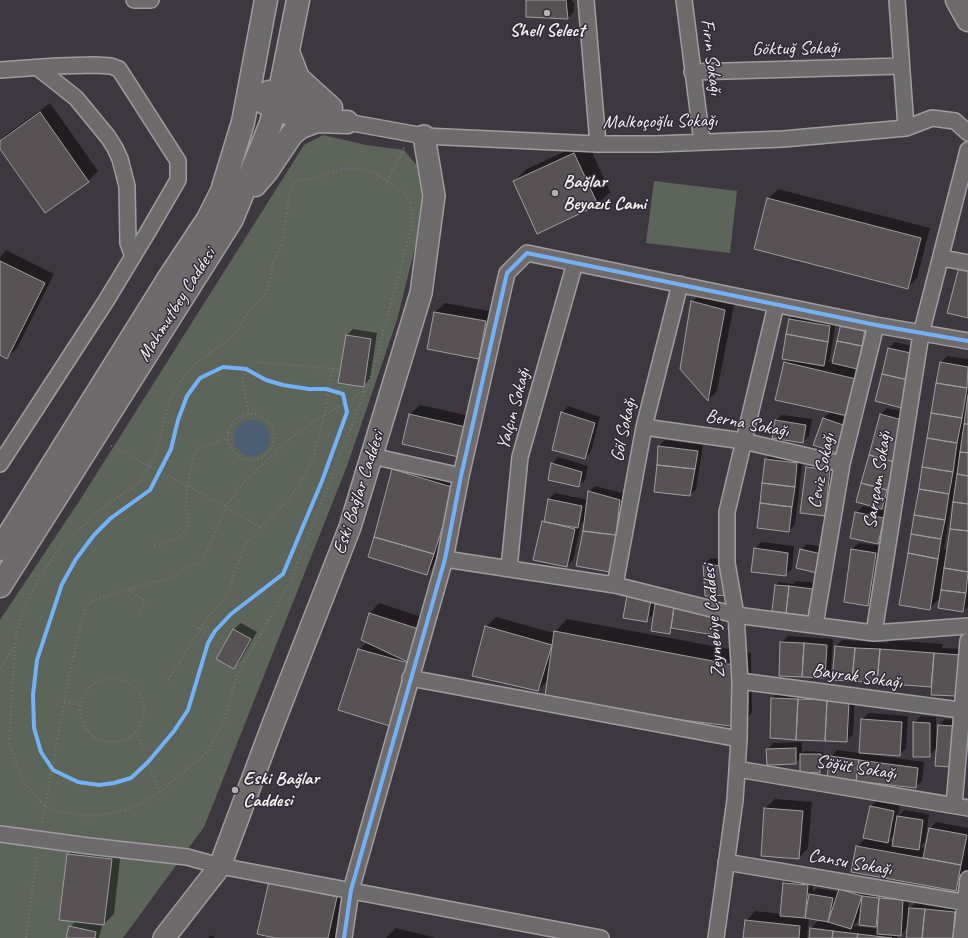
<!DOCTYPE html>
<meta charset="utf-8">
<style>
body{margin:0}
canvas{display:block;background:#3d3840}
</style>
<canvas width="968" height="938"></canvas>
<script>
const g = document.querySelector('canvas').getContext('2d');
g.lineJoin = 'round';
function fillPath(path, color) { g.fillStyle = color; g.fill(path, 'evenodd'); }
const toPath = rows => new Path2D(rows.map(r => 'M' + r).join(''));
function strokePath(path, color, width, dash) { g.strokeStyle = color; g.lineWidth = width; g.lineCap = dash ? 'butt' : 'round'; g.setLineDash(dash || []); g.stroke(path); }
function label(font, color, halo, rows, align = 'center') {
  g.font = font + ' Caveat,sans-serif'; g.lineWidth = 3; g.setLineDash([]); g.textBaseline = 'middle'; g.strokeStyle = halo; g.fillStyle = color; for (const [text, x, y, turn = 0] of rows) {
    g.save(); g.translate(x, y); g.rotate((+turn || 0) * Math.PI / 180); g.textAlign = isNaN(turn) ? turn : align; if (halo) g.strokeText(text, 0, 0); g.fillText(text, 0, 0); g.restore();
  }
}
fillPath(toPath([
 [323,135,366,145,404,150,420,169,427,199,397,320,347,466,204,827,123,938,0,938,0,620,80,500,304,145],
 [654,181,737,191,730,253,646,243]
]), '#5d645a');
fillPath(toPath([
 '234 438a18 18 0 1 1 36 0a18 18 0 1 1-36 0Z'
]), '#4b5d72');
fillPath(toPath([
 [527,0,572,0,572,2,574,2,574,12,568,18],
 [50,103,98,171,88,181,45,211,0,147,0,141,7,134],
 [587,141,610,192,597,205,514,181,527,169],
 [778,189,930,228,917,278,908,288,768,199],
 [6,250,54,274,17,348,7,358,0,354,0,257],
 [702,292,735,300,717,391,708,400,692,302],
 [445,303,495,312,489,348,479,358,435,312],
 [796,313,836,320,830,359,828,361,834,362,871,322,863,361,857,367,865,369,834,413,852,420,843,446,824,418,831,411,784,363,788,359,790,319],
 [353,329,377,333,370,379,363,386,346,336],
 [895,342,920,348,908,400,889,348],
 [947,356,968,359,968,606,963,611,941,597,929,609,941,362],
 [952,501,954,501,948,549,944,549],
 [420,405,479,418,473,447,410,414],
 [568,406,600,417,591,451,585,458,562,413],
 [887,408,912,414,888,502,882,508,881,414],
 [782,415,812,419,809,436,803,442,775,421],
 [665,440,703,445,696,489,690,495,659,446],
 [772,453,803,457,795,524,789,531,766,460],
 [558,457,588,466,585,480,578,486,552,464],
 [403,460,464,478,443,544,440,547,433,567,427,574,393,470],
 [814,461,836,464,831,509,824,515,807,467],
 [595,486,626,494,628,530,578,565,585,520,581,524,573,560,567,566,534,559,549,499,555,493,588,500,589,492],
 [863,506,889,512,884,536,878,543,856,513],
 [761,542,794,546,792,569,785,575,755,549],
 [859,543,882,546,874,599,868,605,852,549],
 [807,544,827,548,823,566,801,550],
 [711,558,727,560,738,588,704,564],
 [796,581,819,583,816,608,776,585,779,582,793,584],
 [657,593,654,606,663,598,723,607,720,627,714,634,675,628,670,632,655,613,646,621,624,617],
 [379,603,431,620,402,716,359,650,367,642,362,639,370,613],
 [496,617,554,633,567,619,751,653,752,713,739,726,548,680,538,690,486,627],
 [241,623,257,632,240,661,234,668,218,659,234,629],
 [788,636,833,639,831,671,825,677,781,643],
 [842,640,887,643,890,640,943,644,942,648,966,649,930,686,836,646],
 [779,692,855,695,853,735,846,741,772,698],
 [869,713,908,716,906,748,899,755,861,752,860,753,924,762,922,781,915,787,831,757,837,750,860,753,862,719],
 [921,716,936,717,936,744,938,744,939,725,945,719,959,720,957,760,937,748,929,756,914,723],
 [802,742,802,754,804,751,823,752,823,769,820,772,801,757,796,763,767,750,773,743],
 [775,799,812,802,808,848,799,858,765,808],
 [877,800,900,805,898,817,904,810,929,814,925,842,920,847,926,848,930,829,936,822,968,828,968,869,966,881,956,890,857,847,866,838,871,806],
 [895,834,894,842,888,841],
 [77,845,121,850,114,914,104,924,94,923,94,924,102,926,99,938,67,938,70,927,76,921,68,855],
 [790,877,813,879,813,892,817,888,839,892,846,883,909,894,908,916,910,916,910,908,917,902,961,906,957,938,904,938,908,927,901,935,897,934,897,938,810,938,811,928,819,920,809,919,807,938,744,938,746,921,755,911,782,914,784,883],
 [860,914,876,926,879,923,878,929,853,926,857,922],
 [270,882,346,887,335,938,280,938],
 [396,928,436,938,386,938],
 [211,935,215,938,208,938]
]), '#0007');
const building = toPath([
 [526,0,566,0,568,19,526,17,526,0],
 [40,112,89,182,45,213,0,149,0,141,40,112],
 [574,153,598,205,537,234,513,181,574,153],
 [767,198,921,238,908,289,754,249,767,198],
 [0,261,45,283,7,359,0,355,0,261],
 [959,267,968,269,968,318,947,313,959,267],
 [691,301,725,310,708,401,680,369,691,301],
 [434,312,486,321,479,359,427,349,434,312],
 [789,319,830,326,828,342,786,334,789,319],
 [841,323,865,329,862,346,837,341,841,323],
 [786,334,828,342,824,366,782,359,786,334],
 [346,335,371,339,364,387,338,383,346,335],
 [837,341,862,346,857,369,832,363,837,341],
 [888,348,915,354,908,380,882,374,888,348],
 [784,362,856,379,848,416,775,400,784,362],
 [940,362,968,367,967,388,936,383,940,362],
 [882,374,908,380,902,408,875,401,882,374],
 [936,383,967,388,962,418,931,413,936,383],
 [968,395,968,424,964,424,968,395],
 [561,412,595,423,585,459,552,450,561,412],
 [931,413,962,418,957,443,927,438,931,413],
 [409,414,470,428,463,458,402,444,409,414],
 [880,414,906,421,895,462,869,455,880,414],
 [823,418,846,426,837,453,813,445,823,418],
 [775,420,806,425,803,443,772,438,775,420],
 [964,424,968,424,968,453,960,452,964,424],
 [927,438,957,443,953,472,922,467,927,438],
 [658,446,698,451,695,469,657,465,658,446],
 [960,452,968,453,968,476,957,474,960,452],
 [869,455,895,462,887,490,861,483,869,455],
 [765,459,797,463,795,487,762,483,765,459],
 [551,463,582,472,579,487,548,480,551,463],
 [657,465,695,469,690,496,654,492,657,465],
 [806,467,830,470,825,516,800,513,806,467],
 [922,467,953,472,949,494,919,489,922,467],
 [392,469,455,488,434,554,374,537,392,469],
 [957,474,968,476,968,504,953,502,957,474],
 [762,483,795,487,792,507,760,503,762,483],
 [861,483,887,490,882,509,856,502,861,483],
 [919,489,949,494,945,520,914,515,919,489],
 [588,491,620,500,616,535,583,531,588,491],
 [548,499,582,506,578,528,544,522,548,499],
 [953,502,968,504,968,531,950,529,953,502],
 [760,503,792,507,789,532,757,528,760,503],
 [855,512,884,518,878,544,850,538,855,512],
 [914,515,945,520,941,539,911,534,914,515],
 [542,521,575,529,567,567,533,560,542,521],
 [950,529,968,531,968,572,944,568,950,529],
 [583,531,623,536,615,573,576,566,583,531],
 [911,534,941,539,938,559,908,553,911,534],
 [374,537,434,554,427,575,368,557,374,537],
 [754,548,788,553,786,576,751,572,754,548],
 [800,549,821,554,817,573,796,568,800,549],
 [851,549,876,553,868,606,844,602,851,549],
 [908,553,938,559,930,610,899,605,908,553],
 [703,563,720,566,733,595,705,596,703,563],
 [944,568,968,572,966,593,941,590,944,568],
 [775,585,789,586,786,613,772,611,775,585],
 [789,586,813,589,810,616,786,613,789,586],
 [941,590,966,593,963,612,938,608,941,590],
 [627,595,651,600,647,622,623,618,627,595],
 [655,604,674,607,670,634,651,631,655,604],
 [674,607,717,614,714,635,671,628,674,607],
 [369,613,422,630,412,664,361,640,369,613],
 [485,626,552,645,538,691,472,676,485,626],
 [233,629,251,639,234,669,216,659,233,629],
 [554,631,739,666,739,727,544,703,554,631],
 [780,642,804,643,802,677,779,676,780,642],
 [804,643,827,645,825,678,802,677,804,643],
 [835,646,855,648,852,681,832,680,835,646],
 [855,648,880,649,877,683,852,681,855,648],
 [358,649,412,664,393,727,338,710,358,649],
 [880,649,934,653,931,687,877,683,880,649],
 [934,653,960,655,957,696,931,695,934,653],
 [771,698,798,699,796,740,770,738,771,698],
 [798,699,827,700,825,741,796,740,798,699],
 [827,700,849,701,847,742,825,741,827,700],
 [861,719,902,722,900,756,859,753,861,719],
 [913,722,930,723,930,757,913,757,913,722],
 [938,725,953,726,951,767,935,766,938,725],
 [796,748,796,764,767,765,766,749,796,748],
 [800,754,821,754,820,773,800,772,800,754],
 [830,756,859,760,856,781,827,777,830,756],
 [859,760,918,768,916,788,856,781,859,760],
 [870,806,894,811,888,843,863,838,870,806],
 [764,808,803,811,799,859,761,856,764,808],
 [897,816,923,820,919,850,892,846,897,816],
 [929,828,967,835,961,865,923,858,929,828],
 [856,846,961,865,956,891,851,872,856,846],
 [67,854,112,859,104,925,59,920,67,854],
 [269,881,337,897,328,938,275,938,257,934,269,881],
 [783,883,808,885,805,918,780,916,783,883],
 [839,889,862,896,851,929,828,922,839,889],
 [809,894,833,898,828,922,805,918,809,894],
 [862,896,879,898,876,927,859,925,862,896],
 [879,898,903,900,901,936,877,934,879,898],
 [909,908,925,909,922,938,906,938,909,908],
 [925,909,955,912,953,938,922,938,925,909],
 [745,920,800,926,799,938,743,938,745,920],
 [69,926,96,932,95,938,66,938,69,926],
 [810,928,833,931,832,938,809,938,810,928],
 [833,931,858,934,857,938,832,938,833,931],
 [858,934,892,938,857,938,858,934]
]);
fillPath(building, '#585255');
strokePath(building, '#9f9d9f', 1);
const minor = toPath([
 [134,0,151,0],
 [586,0,598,144],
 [684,0,702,142],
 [897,0,906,128],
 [38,68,76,98,108,137,115,148,120,159,127,186,128,243,133,257],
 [0,70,57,66,95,65,111,66,119,69,178,161,178,180,149,230,106,301,0,464],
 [692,72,901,66],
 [347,122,424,136,598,144,656,144,783,139,906,128,932,118,955,121,968,133],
 [942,258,968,263],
 [644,427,743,441,842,464],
 [372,456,461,476],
 [445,559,615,585,736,615,874,633,968,626],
 [509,568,520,457,575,263],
 [615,585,644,427,680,284],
 [815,625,842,464,876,325],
 [874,633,921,334,968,150],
 [410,678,739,739],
 [740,681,968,711],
 [737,769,968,808],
 [954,805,968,641],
 [0,834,89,846,187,857,220,866,601,938],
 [726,862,968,903],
 [344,938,351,890,445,559,461,476,507,273,527,253,876,325,968,341],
 [716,938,735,800,739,739,740,681,736,615,727,563,727,512,776,305],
 [961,938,968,879]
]);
const secondary = toPath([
 [164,938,220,866,272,727,350,527,421,293,434,196,424,136]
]);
const primary = toPath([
 [957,0,968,20],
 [288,52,298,78,331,108],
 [269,92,299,101,330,114],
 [263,102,296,117,317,121,347,122],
 [255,185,267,171,292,134,301,127,317,121],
 [0,549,167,281,208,219,222,191,243,122,266,0],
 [0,586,232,219,270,126,279,95,298,0]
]);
strokePath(minor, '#9f9d9f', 18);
strokePath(secondary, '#9f9d9f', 24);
strokePath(primary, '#9f9d9f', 25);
strokePath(toPath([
 [342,169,360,169,374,172,404,193,410,202,413,221,373,371,291,580,237,676,224,721,208,751,160,792,148,800,125,810,100,815,81,815,59,812,45,807,22,780,9,744,15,646,17,629,25,606,42,573,63,544,104,507,139,483,156,453,169,402,181,381,196,363,230,339,239,328,246,315,265,295,271,280,272,265,282,243,290,190,296,181,318,177,342,169],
 [387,181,404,148],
 '228 437a23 23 0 1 1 46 0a23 23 0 1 1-46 0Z',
 [249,414,242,381,246,369,254,362,338,369],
 [111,446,226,506,261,528],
 [155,546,176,540,185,532,188,522,186,506,187,486,196,449,227,438],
 [129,590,142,599,144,605,139,613],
 [194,626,212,636],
 [0,668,14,647],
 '80 710a32 32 0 1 1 64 0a32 32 0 1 1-64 0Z',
 [168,680,205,621,227,596,241,554,246,544,293,494,303,479,314,455,325,414,332,368],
 [65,702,81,705],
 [136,732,160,792],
 [42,822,71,667,81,623,88,605,95,599,169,578,199,562,208,549,226,506,245,481,287,441,318,419,365,391],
 [26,938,37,855]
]), '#747276', 2.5, [1, 3]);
strokePath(minor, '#6e6b6d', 15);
strokePath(secondary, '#6e6b6d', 21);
strokePath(primary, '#6e6b6d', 22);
strokePath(toPath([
 [223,367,246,369,266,380,283,385,309,389,326,389,343,394,347,412,322,481,283,574,231,614,215,631,208,643,188,710,174,731,148,762,131,778,114,783,99,785,78,782,53,770,41,752,34,728,33,695,37,660,62,584,76,559,94,535,111,518,150,490,171,449,178,420,187,396,200,378,223,367],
 [344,938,351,890,445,559,461,476,507,273,527,253,876,325,968,341]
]), '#73b2f8', 4);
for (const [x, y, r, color] of [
 [547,13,4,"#b4b0ad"],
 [555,193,4,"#b4b0ad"],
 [235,790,4,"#b4b0ad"]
]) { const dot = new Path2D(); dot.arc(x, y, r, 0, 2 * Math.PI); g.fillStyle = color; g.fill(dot); strokePath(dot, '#2f2a3d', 1.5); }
label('bold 19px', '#f4f1e8', '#2f2a3d', [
 ["Shell Select",547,31,"center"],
 ["Bağlar",563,182],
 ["Beyazıt Cami",563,204],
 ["Eski Bağlar",243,779],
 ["Caddesi",243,801]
], 'left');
label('19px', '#f4f1e8', '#2f2a3d', [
 ["Göktuğ Sokağı",796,49,-1],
 ["Fırın Sokağı",711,57,83],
 ["Malkoçoğlu Sokağı",660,122,-1],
 ["Mahmutbey Caddesi",177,305,-58],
 ["Yalçın Sokağı",514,409,-75],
 ["Berna Sokağı",747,424,11],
 ["Göl Sokağı",624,430,-78],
 ["Ceviz Sokağı",822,471,-79],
 ["Sarıçam Sokağı",878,480,-81],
 ["Eski Bağlar Caddesi",359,493,-72],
 ["Zeynebiye Caddesi",714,621,-95],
 ["Bayrak Sokağı",857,677,8],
 ["Söğüt Sokağı",856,768,9],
 ["Cansu Sokağı",850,863,10]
]);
</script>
